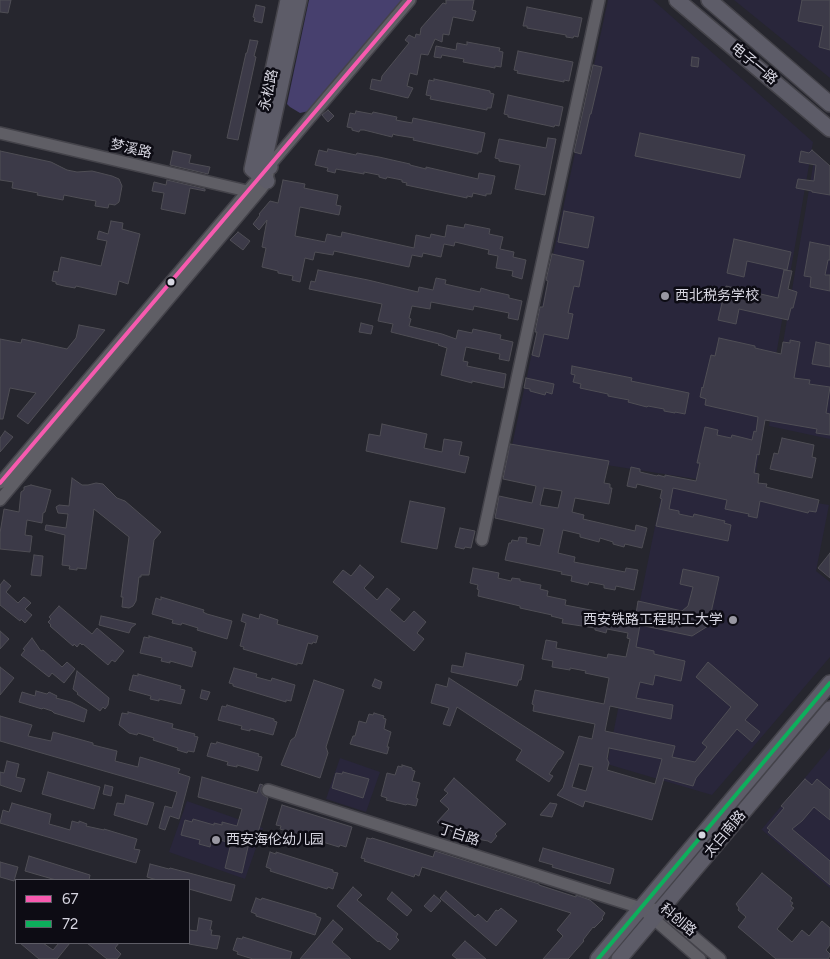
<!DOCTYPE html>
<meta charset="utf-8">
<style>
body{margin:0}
#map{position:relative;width:830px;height:959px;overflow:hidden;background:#26262e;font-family:Figtree,sans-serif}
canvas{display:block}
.legend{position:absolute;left:15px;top:879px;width:175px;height:65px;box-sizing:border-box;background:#0d0c14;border:1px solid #5e5d66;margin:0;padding:6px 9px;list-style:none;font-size:15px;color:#d7d6e1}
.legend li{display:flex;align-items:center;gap:10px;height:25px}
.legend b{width:25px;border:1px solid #5e5d66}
</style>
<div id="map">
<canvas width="830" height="959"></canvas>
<ul class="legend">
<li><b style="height:6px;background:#f75aaf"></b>67</li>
<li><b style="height:6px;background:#0daf5c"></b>72</li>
</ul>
</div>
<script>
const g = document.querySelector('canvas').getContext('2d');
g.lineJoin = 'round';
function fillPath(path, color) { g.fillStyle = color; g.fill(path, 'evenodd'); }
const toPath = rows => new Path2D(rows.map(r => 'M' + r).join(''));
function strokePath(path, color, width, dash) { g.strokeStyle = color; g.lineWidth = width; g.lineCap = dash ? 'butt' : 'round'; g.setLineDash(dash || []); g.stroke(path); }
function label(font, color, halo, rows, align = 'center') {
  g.font = font + ' Figtree,"Noto Sans SC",sans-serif'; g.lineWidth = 5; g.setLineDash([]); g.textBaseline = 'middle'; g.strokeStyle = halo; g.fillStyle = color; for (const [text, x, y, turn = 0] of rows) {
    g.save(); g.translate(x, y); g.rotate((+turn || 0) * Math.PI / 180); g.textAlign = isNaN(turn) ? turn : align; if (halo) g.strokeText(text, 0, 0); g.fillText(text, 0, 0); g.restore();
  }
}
fillPath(toPath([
 [608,0,653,0,813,142,753,488,511,450],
 [734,0,830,0,830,78],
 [815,154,830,168,830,439,769,426],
 [665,477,829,505,816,571,830,582,830,657,712,795,607,764],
 [830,748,830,888,761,829,762,829],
 [340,758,380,772,366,812,326,799],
 [187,801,263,828,245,879,169,852]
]), '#29263b');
fillPath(toPath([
 [309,0,404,0,309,111,300,113,290,107,287,104]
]), '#47406e');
const building = toPath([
 [0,0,11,0,8,13,0,12,0,0],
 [446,0,474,0,472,10,476,11,473,21,453,17,449,35,443,34,442,42,435,39,428,55,421,54,417,75,410,73,407,86,413,88,408,98,370,89,372,79,381,81,382,76,409,43,405,40,409,35,415,38,416,34,420,35,421,28,443,3,446,4,446,0],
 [802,0,830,0,830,50,819,47,823,26,798,21,802,0],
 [256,5,265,7,262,23,254,21,255,18,253,17,256,5],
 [527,7,582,18,578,37,574,36,573,38,566,37,566,35,527,28,527,26,523,26,527,7],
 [250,40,258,41,254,56,256,57,238,140,227,138,246,53,247,53,250,40],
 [467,42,500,48,499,51,503,52,501,67,495,66,495,68,463,62,464,59,442,55,441,58,434,57,436,46,456,50,457,43,467,45,467,42],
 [518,51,573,62,569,81,564,80,564,82,517,73,518,71,514,70,518,51],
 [692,57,699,58,698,67,691,66,692,57],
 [593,65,602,67,591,114,590,114,581,154,574,152,593,65],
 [434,79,490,91,490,93,494,94,491,108,487,108,487,110,430,99,431,96,426,95,429,80,434,81,434,79],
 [508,95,563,107,559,126,555,125,554,127,508,117,508,115,504,114,508,95],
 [328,110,334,116,328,122,322,115,328,110],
 [356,111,372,114,373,112,397,117,396,120,412,123,413,118,485,133,481,152,478,152,478,154,413,140,414,138,396,135,393,134,392,137,364,130,360,130,359,132,352,130,352,128,347,127,350,113,355,114,356,111],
 [640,133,745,155,740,178,635,156,640,133],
 [548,138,556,139,545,195,515,189,520,165,499,161,499,159,495,158,499,139,546,148,548,138],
 [328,149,356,155,357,153,379,157,410,164,410,165,426,169,426,167,478,179,479,173,495,176,491,194,486,194,486,196,473,193,472,197,467,196,467,198,406,185,407,183,402,182,402,180,387,177,386,179,379,177,379,175,364,172,364,174,336,169,335,173,327,171,328,168,315,165,319,150,327,152,328,149],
 [812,150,830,166,830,195,812,192,812,191,796,188,798,179,814,181,816,165,799,162,801,151,809,153,812,150],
 [0,151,51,162,67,170,77,172,92,171,112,176,119,179,122,186,119,202,115,205,109,204,108,208,95,206,96,201,84,199,64,195,63,200,37,195,38,193,12,188,13,182,0,180,0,151],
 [173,151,191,155,189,163,210,167,208,174,170,165,173,151],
 [167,180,205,189,205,191,190,188,185,214,161,209,164,193,152,191,154,182,166,185,167,180],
 [283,180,305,184,304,188,338,195,336,205,341,206,339,215,300,207,295,236,325,242,327,234,341,237,342,232,414,248,416,235,430,238,431,234,445,237,447,225,464,228,465,224,490,229,489,234,503,237,500,249,514,252,513,257,526,260,522,279,512,276,513,271,496,268,498,256,488,254,489,250,455,242,454,246,444,244,441,257,423,253,422,257,412,255,409,267,334,251,333,255,315,252,313,260,305,258,300,282,292,280,293,276,278,273,278,271,262,267,266,248,262,247,267,220,259,230,253,224,260,215,259,214,270,201,278,203,283,180],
 [564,211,594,217,588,248,558,242,564,211],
 [111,221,123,223,122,229,140,234,128,284,119,281,116,295,76,286,75,288,64,286,56,284,56,282,52,281,54,271,58,272,61,257,101,266,107,241,97,239,99,231,108,234,111,221],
 [238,232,250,241,243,250,230,240,238,232],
 [734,239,791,252,787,270,747,261,744,277,727,273,734,239],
 [810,242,830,246,830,260,828,260,825,275,830,275,830,291,810,287,811,277,804,276,810,242],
 [552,254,584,261,579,287,574,286,568,313,573,314,568,339,544,334,539,357,532,355,537,332,535,332,540,307,543,307,548,281,546,280,552,254],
 [318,270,368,280,418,292,419,287,433,290,436,278,446,280,445,284,480,292,481,288,491,291,509,295,509,298,522,301,518,320,508,318,509,313,474,306,473,310,431,302,430,309,412,306,409,318,411,319,409,326,442,334,456,339,458,330,472,333,473,329,501,335,500,339,513,342,509,361,499,359,500,354,466,347,463,361,468,362,467,366,506,374,504,388,472,381,472,383,441,375,447,348,438,345,439,344,391,332,393,324,378,321,382,304,309,289,311,281,315,282,318,270],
 [784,270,792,271,788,289,797,292,793,308,791,308,788,320,739,309,736,324,718,320,726,286,778,298,784,270],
 [361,323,373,326,371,334,359,332,361,323],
 [79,325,105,330,28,424,17,416,36,393,10,388,3,419,0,419,0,339,21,343,22,339,67,349,76,338,79,325],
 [719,338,755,346,755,348,781,354,783,342,790,343,790,340,800,342,794,378,810,380,809,384,830,387,826,413,830,414,830,435,816,433,817,429,765,420,759,455,757,454,754,473,759,474,758,483,767,484,766,487,819,500,816,512,809,511,808,513,760,501,757,518,748,516,749,514,725,509,727,500,673,488,669,509,679,511,679,514,693,517,694,514,725,521,724,523,731,525,728,541,656,526,662,499,660,498,662,490,637,484,636,488,627,486,631,467,640,469,640,472,657,476,658,475,665,477,665,475,696,481,700,463,697,463,705,427,718,430,717,435,731,438,732,435,752,440,754,431,756,432,758,417,705,405,706,399,700,397,702,387,703,388,711,355,715,356,719,338],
 [816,342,830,345,830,367,812,364,816,342],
 [572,366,632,378,631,381,689,393,685,414,675,412,675,413,664,411,664,409,648,406,647,407,643,406,628,402,629,400,608,396,608,394,580,388,581,384,573,382,575,375,571,374,572,366],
 [526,378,554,384,552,394,546,392,545,395,530,391,530,389,524,388,526,378],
 [382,424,427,434,424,448,442,452,444,439,462,442,459,455,469,457,465,473,366,451,369,434,380,436,382,424],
 [5,431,13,437,0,452,0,438,5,431],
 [782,438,814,445,812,457,816,458,812,478,770,469,774,453,778,454,782,438],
 [510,444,609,461,604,483,610,484,610,488,612,488,609,504,575,498,572,512,584,515,583,519,635,531,636,525,647,528,642,548,625,544,624,547,613,544,613,542,600,538,599,542,580,537,580,534,563,530,558,553,575,557,574,562,625,572,626,568,638,570,634,590,616,586,615,590,604,588,604,585,589,582,588,585,571,581,572,576,561,574,562,572,505,560,509,543,511,543,512,540,518,541,519,537,527,538,526,543,540,546,544,529,495,518,499,496,532,503,536,486,503,479,510,444],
 [544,488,562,491,558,508,540,505,544,488],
 [72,478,82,485,88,485,96,483,103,484,117,498,125,501,161,532,154,540,149,575,141,575,141,577,139,577,136,601,133,606,129,608,122,607,123,597,121,597,129,537,94,509,86,569,77,568,77,570,69,569,70,566,62,565,65,535,45,530,46,525,66,528,68,514,58,513,56,507,59,505,69,506,72,478],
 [31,485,51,490,45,512,43,513,42,523,27,520,25,535,32,536,30,552,0,549,0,533,4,509,19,512,21,492,24,490,24,487,31,485],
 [410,501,445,508,437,549,401,542,410,501],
 [460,528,475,531,471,548,465,547,464,549,455,547,460,528],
 [830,553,830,578,818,568,830,553],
 [34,555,43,556,41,576,31,575,34,555],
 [360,565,374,577,364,588,377,600,387,588,400,599,390,610,404,622,414,611,426,622,417,633,424,639,414,651,333,582,343,570,351,576,360,565],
 [473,568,499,573,498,578,511,581,512,578,520,579,520,581,541,585,540,589,548,591,547,596,566,600,565,605,616,615,617,611,636,614,638,601,682,611,688,606,693,587,680,584,683,569,719,577,708,626,692,636,640,625,636,647,654,651,654,654,685,661,681,681,655,675,653,685,640,682,636,698,673,705,671,719,610,706,605,731,675,746,672,757,695,762,707,747,702,743,731,707,696,677,708,662,758,705,745,720,760,732,752,742,737,729,696,778,693,786,664,778,652,820,585,801,583,807,557,795,563,788,579,736,592,739,595,724,533,711,534,705,532,704,535,690,604,704,609,678,585,673,586,671,570,668,570,670,552,667,553,661,542,659,546,640,557,642,556,648,607,658,608,654,626,657,630,639,627,638,628,633,607,629,606,633,595,630,595,628,562,623,563,619,551,616,552,615,520,608,520,606,478,596,479,590,477,589,478,585,470,583,473,568],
 [609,748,662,759,655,784,607,770,609,763,607,759,609,748],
 [579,764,593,767,586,791,572,787,579,764],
 [4,580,11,586,6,592,18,603,24,597,31,603,25,609,32,615,25,623,21,619,20,621,0,605,0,585,4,580],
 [161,597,204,610,203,612,207,614,232,621,227,639,197,630,198,628,182,623,181,625,172,623,173,620,152,614,156,598,161,600,161,597],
 [59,606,72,617,92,634,97,628,124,651,115,662,112,660,108,665,83,644,82,645,80,643,77,647,74,644,73,646,50,626,51,625,48,622,51,619,49,617,59,606],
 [243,614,259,619,260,614,278,620,277,624,318,636,316,643,313,642,312,644,308,643,302,664,297,663,297,665,243,649,244,647,240,646,246,623,241,621,243,614],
 [101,616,106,617,136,624,131,628,129,633,99,625,101,616],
 [0,631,9,639,0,649,0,631],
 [149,636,192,648,192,651,196,652,192,667,170,661,170,663,161,661,162,658,140,653,144,637,149,638,149,636],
 [32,638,41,651,43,650,62,667,67,662,75,669,64,683,52,673,49,677,21,655,25,650,23,649,32,638],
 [466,653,524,665,521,680,519,680,517,686,451,672,452,665,463,667,466,653],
 [0,667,14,678,0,695,0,667],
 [234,668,257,674,256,677,271,681,272,678,295,685,291,701,286,700,286,702,233,686,233,684,229,683,234,668],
 [77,671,109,698,108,705,105,709,103,707,100,711,77,694,78,693,73,689,77,671],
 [138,674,181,686,180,689,185,690,181,704,159,699,159,701,150,699,151,696,129,690,133,675,138,676,138,674],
 [449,678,564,752,560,759,559,759,549,774,553,776,549,782,516,760,522,750,457,707,450,726,443,724,449,708,431,703,436,684,447,687,449,678],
 [375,679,382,682,380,689,372,686,375,679],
 [314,680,344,690,326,747,328,753,320,778,281,765,291,740,295,737,314,680],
 [202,690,210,692,207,700,200,698,202,690],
 [36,691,47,694,49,692,57,696,56,698,71,702,87,710,84,722,54,713,52,711,43,708,42,709,19,702,22,692,35,696,36,691],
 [227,705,274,719,274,721,277,722,273,735,250,729,250,731,241,729,242,726,218,720,222,706,226,707,227,705],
 [128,712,173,724,172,728,195,734,194,736,198,737,194,752,188,751,187,753,177,750,178,748,153,740,154,738,138,733,137,735,129,733,119,725,122,713,128,714,128,712],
 [374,713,384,716,383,718,386,719,384,729,391,732,387,747,389,747,387,754,350,744,353,736,355,736,359,721,366,723,369,714,373,715,374,713],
 [0,716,32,725,28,736,51,741,53,732,93,743,93,745,117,751,115,761,138,767,140,757,180,769,178,773,190,777,179,819,170,816,165,830,159,828,165,806,172,808,177,792,0,741,0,716],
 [217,742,259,754,258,756,262,757,258,771,237,765,237,767,227,765,228,762,207,756,211,743,216,744,217,742],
 [7,761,19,764,16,777,25,779,21,792,0,785,0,772,4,773,7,761],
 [402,765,412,768,412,770,415,771,412,781,420,783,416,798,418,799,416,806,407,804,406,805,386,800,387,798,381,796,387,773,395,775,398,766,402,767,402,765],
 [48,772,100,787,94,809,42,794,48,772],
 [343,772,369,779,363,798,332,788,336,773,342,774,343,772],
 [202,777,257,793,260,784,263,785,261,788,261,792,263,795,268,798,257,836,251,834,242,873,225,868,231,843,212,838,210,847,199,844,200,840,181,835,185,820,192,822,193,819,214,825,214,823,222,825,222,822,237,826,242,809,198,797,202,777],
 [454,778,506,824,495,834,497,836,491,843,488,841,477,839,467,830,463,835,453,833,449,829,447,831,437,822,449,809,440,801,448,793,444,790,454,778],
 [805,779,812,785,817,779,830,790,830,820,814,807,802,821,792,829,830,861,830,885,768,832,770,830,767,828,784,808,781,806,805,779],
 [105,785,113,787,111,796,103,794,105,785],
 [126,795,154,803,147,825,114,815,117,803,124,804,126,795],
 [12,803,51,814,49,824,60,827,70,830,72,821,79,823,79,821,87,824,86,826,104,830,104,829,137,839,134,849,140,850,136,863,0,823,3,810,9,812,12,803],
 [550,803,557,804,552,817,540,815,550,803],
 [282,805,352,827,346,847,340,845,339,847,280,829,281,826,276,825,282,805],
 [367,838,371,839,372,838,433,857,435,851,539,884,539,885,576,897,576,895,590,900,605,913,602,918,603,919,594,928,593,927,583,940,584,941,568,959,543,959,563,936,557,930,571,913,422,867,419,876,415,874,414,877,364,861,365,859,361,858,367,838],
 [543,848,614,869,610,884,552,867,553,865,539,861,543,848],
 [270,852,276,854,276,852,333,870,333,872,338,873,333,889,328,887,327,889,270,871,271,869,266,867,270,852],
 [29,856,90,875,89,880,56,880,25,871,29,856],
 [0,862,18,867,14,881,0,877,0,862],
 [150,864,169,869,170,868,235,885,231,901,189,889,189,880,157,880,147,877,150,864],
 [762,873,792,898,790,901,793,903,791,906,794,908,777,929,792,942,802,930,809,936,822,921,830,928,830,945,826,950,830,954,830,956,828,959,776,959,738,927,746,917,738,910,739,908,736,904,762,873],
 [353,887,362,895,357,900,398,934,396,937,399,940,390,950,379,941,378,942,337,906,353,887],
 [446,891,475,917,478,914,487,922,496,910,498,911,501,908,517,921,496,946,440,898,446,891],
 [392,892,412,910,407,916,387,899,392,892],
 [434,895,441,901,431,912,424,906,434,895],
 [256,898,261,900,262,898,316,914,316,916,321,918,315,935,256,916,256,914,251,912,256,898],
 [199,918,212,921,210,930,212,930,211,935,220,936,217,949,189,944,189,930,197,931,199,918],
 [333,920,343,929,332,942,351,959,300,959,333,920],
 [243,937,292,952,290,959,253,959,237,954,238,952,233,950,237,938,242,939,243,937],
 [465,941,486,959,457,959,452,955,465,941],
 [20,943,43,943,53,950,59,943,70,943,57,959,39,959,20,943],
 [87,943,119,943,115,948,121,954,117,959,107,959,87,943]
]);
fillPath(building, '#3c3a48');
strokePath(building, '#4f4e55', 1);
const minor = toPath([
 [0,133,247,191,251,194],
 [0,483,410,0],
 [0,500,261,189,267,181,268,174],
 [482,540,599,0],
 [268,790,641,908,662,910,720,959],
 [648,914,700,959]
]);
const major = toPath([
 [677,0,830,129],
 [709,0,830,104],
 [270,167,264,162,299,0],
 [267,181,252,169,288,0],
 [598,959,830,683],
 [619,959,830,709]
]);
strokePath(minor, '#44434a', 14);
strokePath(major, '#44434a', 18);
strokePath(minor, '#5f5e65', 11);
strokePath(major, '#5d5c68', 15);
strokePath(toPath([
 [0,483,410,0]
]), '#f75aaf', 4);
strokePath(toPath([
 [598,959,830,683]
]), '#0daf5c', 4);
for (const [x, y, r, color] of [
 [171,282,4.5,"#d7d6e1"],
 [665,296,5,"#9998a2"],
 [733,620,5,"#9998a2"],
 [702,835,4.5,"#d7d6e1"],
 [216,840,5,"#9998a2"]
]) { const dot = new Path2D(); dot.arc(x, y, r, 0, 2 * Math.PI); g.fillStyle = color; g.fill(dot); strokePath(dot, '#0d0c14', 2); }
label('14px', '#d7d6e1', '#0d0c14', [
 ["电子一路",754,64,40],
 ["永松路",269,90,-78],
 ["梦溪路",131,149,13],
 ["太白南路",725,834,-50],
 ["丁白路",459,835,18],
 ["科创路",678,920,40]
]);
label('14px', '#d7d6e1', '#0d0c14', [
 ["西北税务学校",675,296],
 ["西安铁路工程职工大学",723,620,"right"],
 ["西安海伦幼儿园",226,840]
], 'left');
</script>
